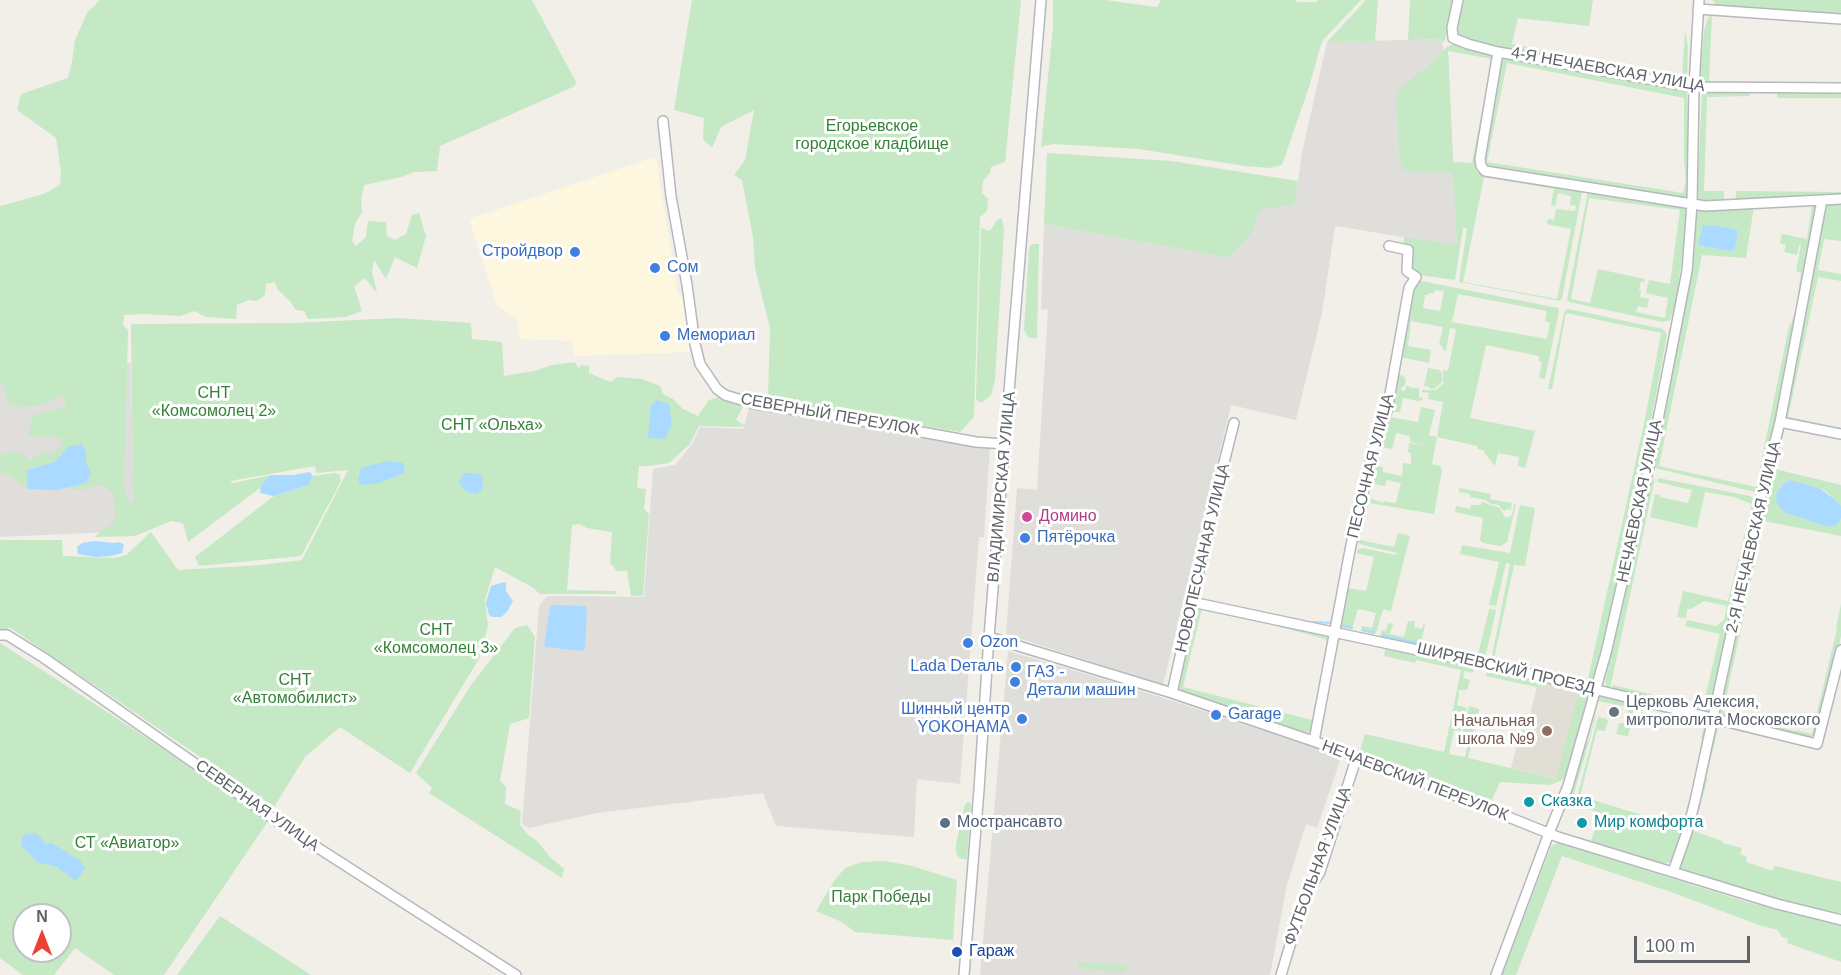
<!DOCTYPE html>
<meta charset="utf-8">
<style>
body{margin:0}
#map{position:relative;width:1841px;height:975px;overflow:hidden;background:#f1efe8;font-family:Arial,sans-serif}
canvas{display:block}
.north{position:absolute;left:12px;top:903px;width:60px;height:60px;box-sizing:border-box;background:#fff;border:2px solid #bfc1c3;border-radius:50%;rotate:0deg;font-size:16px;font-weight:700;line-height:24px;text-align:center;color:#5f6368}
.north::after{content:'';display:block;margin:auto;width:21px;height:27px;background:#ea4335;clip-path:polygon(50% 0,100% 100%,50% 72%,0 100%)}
.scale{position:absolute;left:1634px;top:936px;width:116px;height:27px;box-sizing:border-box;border:3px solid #5f6368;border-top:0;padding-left:8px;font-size:18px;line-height:21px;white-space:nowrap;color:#5f6368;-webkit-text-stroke:4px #fff;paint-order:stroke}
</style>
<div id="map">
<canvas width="1841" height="975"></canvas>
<div class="north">N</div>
<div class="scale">100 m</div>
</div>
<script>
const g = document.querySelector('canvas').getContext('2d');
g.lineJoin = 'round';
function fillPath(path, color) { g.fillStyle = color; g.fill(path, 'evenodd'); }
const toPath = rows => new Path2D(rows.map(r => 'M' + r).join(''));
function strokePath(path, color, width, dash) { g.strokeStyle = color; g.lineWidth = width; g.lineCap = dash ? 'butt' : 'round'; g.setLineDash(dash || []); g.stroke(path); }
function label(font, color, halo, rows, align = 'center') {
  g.font = font + ' Arial,sans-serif'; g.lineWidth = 6; g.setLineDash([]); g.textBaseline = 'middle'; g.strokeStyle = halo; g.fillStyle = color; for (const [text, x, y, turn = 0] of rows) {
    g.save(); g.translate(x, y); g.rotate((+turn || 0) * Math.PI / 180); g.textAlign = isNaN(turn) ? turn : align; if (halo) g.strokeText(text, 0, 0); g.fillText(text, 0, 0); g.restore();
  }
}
fillPath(toPath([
 [655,157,660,171,658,172,678,294,684,297,690,352,575,356,571,341,520,339,517,319,497,305,469,219]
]), '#fef7e0');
fillPath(toPath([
 [1441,39,1444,50,1448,51,1457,246,1335,226,1322,313,1296,420,1231,405,1163,685,1006,634,1017,488,1037,490,1048,310,1041,309,1044,224,1229,258,1252,233,1260,210,1295,203,1302,153,1327,42],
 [58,361,131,363,134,531,0,537,0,368],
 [750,406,990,447,984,537,979,537,960,784,917,779,914,837,776,826,763,793,597,813,529,828,522,824,539,606,547,596,644,597,653,469,675,465,692,444,700,427,743,429],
 [1008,651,1123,685,1336,754,1340,761,1317,828,1306,824,1287,885,1270,975,980,975]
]), '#e0deda');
fillPath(toPath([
 [1543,683,1578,692,1557,779,1511,768,1521,730,1526,731,1537,687,1541,688]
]), '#e1ded6');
fillPath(toPath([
 [100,0,532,0,576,82,575,86,440,146,437,171,414,172,401,177,364,185,361,200,362,212,355,224,352,241,356,246,366,237,368,221,386,222,387,236,395,240,406,234,412,215,419,213,426,236,417,268,395,257,386,279,374,260,372,272,377,293,365,278,354,286,362,311,346,317,308,319,304,311,296,310,290,301,278,290,275,282,266,284,265,295,257,301,249,300,237,305,236,319,206,317,195,311,180,316,144,314,124,315,123,325,128,330,124,486,128,501,133,503,131,324,293,323,398,318,471,323,472,339,502,342,504,376,534,371,552,365,575,362,578,368,582,365,589,366,589,373,610,382,618,377,642,379,660,386,663,394,673,399,683,409,698,416,709,400,721,397,744,405,736,420,746,426,736,427,699,426,689,445,669,463,649,466,639,466,637,488,646,489,644,509,649,514,643,596,631,596,627,571,617,571,610,563,612,532,587,528,579,524,572,525,567,590,615,591,617,594,540,594,532,587,495,567,485,600,488,625,480,657,410,773,340,727,305,757,274,807,9,627,4,633,0,632,0,540,62,540,63,556,115,558,126,555,151,532,178,570,261,565,302,560,348,470,316,473,315,466,230,481,233,483,271,475,261,484,260,488,188,542,183,523,171,521,135,536,95,537,104,528,115,522,115,510,112,492,103,486,92,486,83,490,74,490,69,487,86,483,86,452,68,447,55,462,27,470,27,486,29,489,6,473,0,473,0,456,12,451,25,455,30,461,41,453,53,453,63,444,60,438,28,436,32,416,66,406,65,394,43,405,20,407,9,405,4,387,0,383,0,206,44,194,60,185,61,172,56,138,17,110,21,94,68,78,72,62,75,40,87,13],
 [692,0,1021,0,1005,162,991,167,990,173,983,181,982,193,988,199,987,211,980,217,974,417,960,432,768,399,770,328,755,268,753,237,742,180,734,175,745,160,754,110,721,127,712,148,703,139,704,118,674,110],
 [1053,0,1105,0,1157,7,1161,0,1296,0,1297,2,1317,2,1317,0,1361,0,1323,40,1320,48,1309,87,1282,165,1269,168,1245,166,1139,149,1053,144,1041,147,1053,27],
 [1366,0,1378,0,1375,41,1327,42],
 [1410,0,1454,0,1445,40,1442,43,1441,39,1408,40],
 [1462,0,1593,0,1589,26,1518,18,1512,44,1682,77,1685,31,1688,47,1687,80,1685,81,1496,48,1459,36,1455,29],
 [1713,0,1841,0,1841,16,1716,6],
 [1712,14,1709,81,1723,82,1723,84,1704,84,1700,78,1704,31,1708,18],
 [1454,44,1494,55,1478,146,1476,172,1582,192,1562,298,1560,301,1459,282,1467,228,1463,228,1455,280,1418,275,1412,271,1412,248,1403,247,1404,237,1457,245,1453,173,1407,171,1403,169,1400,161,1396,97,1404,85,1433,62,1448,46],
 [1448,51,1492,59,1472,163,1453,162],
 [1484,177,1554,189,1551,205,1555,206,1558,193,1571,196,1570,205,1576,206,1575,211,1556,209,1554,220,1548,219,1547,224,1571,229,1557,299,1463,282],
 [1505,56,1685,89,1687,92,1689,182,1687,200,1493,171,1485,166,1483,156,1501,57],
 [1507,63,1684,98,1684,160,1686,180,1683,193,1487,162],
 [1702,90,1750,90,1750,96,1707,97,1704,191,1724,191,1724,201,1704,203,1697,201],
 [1777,90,1841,90,1841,98,1777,98],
 [1047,153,1171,161,1298,181,1295,204,1260,210,1252,233,1229,258,1044,224],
 [1736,191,1841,192,1841,198,1736,201],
 [1588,192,1687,206,1686,228,1676,302,1670,320,1663,322,1569,302,1567,300],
 [1589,198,1680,210,1670,284,1649,280,1646,293,1668,298,1665,318,1636,312,1638,306,1647,308,1649,299,1640,297,1641,291,1639,290,1641,281,1644,282,1645,279,1598,269,1590,303,1571,299],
 [1806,203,1813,205,1816,209,1812,239,1799,312,1760,490,1755,492,1655,468,1653,464,1690,283,1696,211,1701,208],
 [1812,205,1807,239,1782,234,1780,243,1786,245,1784,252,1797,255,1799,245,1801,245,1796,271,1801,273,1796,308,1791,324,1789,326,1756,487,1659,466,1702,255,1746,258,1754,206],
 [1703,225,1719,226,1738,230,1735,250,1730,251,1700,246,1698,243],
 [1826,205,1841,205,1841,241,1824,239,1818,270,1841,274,1841,281,1818,277,1788,417,1841,428,1841,430,1783,419],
 [1001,218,1003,223,1004,230,995,380,991,395,983,402,979,402,976,399,981,228,990,231,997,220],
 [1035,244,1039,244,1037,338,1029,338,1024,330,1029,250,1031,245],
 [1421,281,1558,308,1559,311,1545,379,1539,378,1542,362,1539,361,1539,356,1486,345,1470,418,1535,431,1525,468,1518,466,1519,457,1498,453,1495,466,1484,452,1484,450,1477,449,1477,446,1437,437,1432,464,1440,466,1442,470,1434,514,1369,503,1360,540,1394,547,1398,533,1410,536,1391,611,1383,609,1376,633,1371,633,1362,630,1361,626,1372,628,1376,613,1358,609,1352,629,1339,627,1347,588,1366,591,1374,557,1357,553,1358,549,1363,548,1395,555,1397,553,1363,545,1358,543,1358,540,1365,501,1370,498,1383,503,1384,501,1396,503,1401,483,1387,480,1385,486,1374,484,1374,481,1372,480,1370,475,1376,450,1381,451,1378,466,1383,467,1383,472,1402,476,1403,463,1411,464,1411,453,1408,452,1409,443,1427,446,1410,442,1410,436,1396,433,1392,449,1377,446,1389,417,1418,422,1421,407,1435,410,1429,435,1437,437,1443,402,1428,399,1429,393,1422,392,1422,390,1436,390,1443,384,1443,370,1448,371,1456,329,1450,328,1446,351,1443,350,1442,346,1439,345,1443,327,1411,321,1408,346,1431,350,1429,363,1399,357,1412,286,1417,282],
 [1435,290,1444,291,1440,311,1423,308,1425,295,1428,295,1429,293,1434,293],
 [1458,294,1547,311,1545,321,1550,323,1547,339,1452,322],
 [1569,309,1663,329,1667,335,1634,512,1615,600,1591,684,1493,661,1492,656,1510,564,1506,563,1496,606,1489,605,1499,562,1460,554,1462,545,1510,553,1520,505,1535,508,1525,566,1514,565,1494,659,1588,679,1645,419,1661,333,1566,313,1552,389,1548,389,1564,314,1565,310],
 [1428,368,1439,370,1442,373,1442,382,1434,389,1430,389,1430,387,1424,386],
 [1398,374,1404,376,1406,381,1404,386,1401,388,1401,390,1405,391,1407,385,1411,388,1419,388,1419,397,1423,398,1422,400,1419,401,1403,398,1400,412,1389,412,1397,375],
 [1784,425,1841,437,1841,439,1785,426,1775,469,1841,485,1841,506,1827,492,1819,488,1790,480,1784,483,1780,487,1776,501,1781,509,1786,513,1828,527,1837,525,1841,519,1841,536,1764,521,1723,712,1795,731,1796,730,1812,734,1837,629,1836,628,1841,604,1841,636,1819,729,1817,734,1808,738,1717,715,1758,522,1781,428],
 [335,473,340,475,341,481,301,556,199,566,195,557,274,496,309,485,313,476],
 [1655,478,1610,689,1607,688,1605,682,1651,481],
 [1658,478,1750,496,1756,501,1713,705,1708,711,1704,712,1612,689,1613,685,1703,707,1720,634,1685,626,1687,620,1716,626,1724,620,1727,606,1704,601,1691,609,1687,609,1686,618,1677,617,1683,591,1728,601,1752,504,1734,497,1705,492,1697,528,1650,517,1655,494,1660,495,1660,497,1688,503,1692,490,1657,482],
 [1459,488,1491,494,1490,499,1512,503,1511,510,1508,509,1504,511,1499,505,1491,504,1485,500,1470,497,1470,494,1459,492],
 [1482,502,1500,508,1504,516,1507,518,1512,515,1514,504,1516,504,1507,542,1501,546,1483,543,1480,540,1483,518,1455,512,1456,506,1470,509,1471,505,1481,505],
 [1195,607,1202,608,1183,687,1312,720,1328,643,1325,639,1250,619,1251,616,1327,636,1330,643,1313,731,1302,733,1177,689,1176,687],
 [1489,609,1496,610,1485,658,1481,659,1380,637,1382,630,1386,631,1388,623,1393,624,1390,634,1404,637,1408,621,1415,621,1414,627,1422,629,1424,623,1425,624,1421,643,1478,655],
 [527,625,535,637,529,718,510,724,500,781,506,787,505,804,521,811,520,825,528,835,537,841,550,857,564,869,562,878,429,793,432,788,416,773,471,685,515,628],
 [0,643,135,730,268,821,164,975,114,975,75,948,54,975,23,975,0,958],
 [24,915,60,915,60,951,24,951],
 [1386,645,1475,664,1473,673,1465,671,1463,678,1470,680,1467,690,1458,690,1459,696,1457,705,1467,708,1461,731,1454,730,1449,754,1465,757,1470,734,1463,731,1469,706,1479,709,1468,758,1556,779,1578,692,1543,683,1541,688,1486,676,1488,667,1589,692,1573,750,1566,775,1562,780,1550,785,1500,782,1491,802,1362,754,1360,751,1365,734,1444,752,1461,670,1416,660,1415,663,1384,656],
 [1599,694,1709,720,1693,802,1677,853,1669,863,1662,863,1591,841,1601,813,1575,805,1598,717,1607,719,1608,721,1605,731,1597,730,1580,796,1684,828,1705,740,1701,739,1705,722,1635,706,1628,736,1616,734,1619,723,1626,723,1629,707,1598,701],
 [1595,716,1596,716,1589,742,1571,804,1569,803,1570,795,1585,741,1588,742],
 [1716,723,1758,733,1758,735,1745,732,1744,733,1719,725,1706,778,1708,778,1693,831,1722,841,1722,843,1742,848,1740,854,1747,857,1746,862,1772,871,1775,866,1841,882,1841,913,1823,912,1788,903,1735,887,1680,868,1679,866],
 [970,802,971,806,967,858,965,860,958,857,956,853,956,844,964,808,966,803],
 [1558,843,1747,902,1841,926,1841,962,1787,943,1788,939,1782,937,1778,930,1759,925,1671,892,1562,856,1516,975,1502,975,1551,846],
 [884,861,912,866,957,880,953,940,855,932,842,922,816,911,834,881,845,868,862,862],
 [220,916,311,975,177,975],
 [1078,962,1126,966,1125,972,1077,968]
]), '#c5e8c5');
fillPath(toPath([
 [1703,225,1719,226,1738,230,1735,250,1730,251,1700,246,1698,243],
 [656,400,669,404,672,425,665,439,648,438,651,405],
 [82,444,86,452,86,462,91,474,86,483,57,490,29,489,27,486,27,470,55,462,68,447],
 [388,461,403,463,405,473,379,483,361,485,358,480,361,468],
 [310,472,313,476,309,485,274,496,260,493,261,484,271,475,293,475],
 [463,473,476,473,482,475,483,488,477,494,467,492,459,483],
 [1790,480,1819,488,1833,498,1841,506,1841,519,1837,525,1828,527,1786,513,1781,509,1776,501,1777,492,1784,483],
 [95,541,114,543,120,542,124,545,122,553,111,556,95,557,78,554,77,547,82,543],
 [504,582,506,583,506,591,513,601,507,612,501,617,492,617,489,615,486,603,491,586],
 [553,605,585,606,587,608,585,648,583,651,544,647,550,607],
 [36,833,46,844,52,843,80,861,85,868,76,881,57,867,37,862,21,845,23,835]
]), '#aadaff');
strokePath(toPath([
 [1313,622,1331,623],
 [1340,625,1352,628],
 [1362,630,1374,633],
 [1382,635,1422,644],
 [1428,645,1481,657]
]), '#aadaff', 2);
const minor = toPath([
 [1458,0,1452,28,1453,38,1468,44,1498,52,1694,87,1841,88],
 [1698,9,1841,19],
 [1498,52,1480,159,1481,166,1485,171,1705,206,1841,199],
 [663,121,671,196,687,285,695,344,700,364,717,389,725,395,755,404,824,414,976,442,1005,444],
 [1780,422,1841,434],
 [1192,602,1549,678,1817,744,1841,650],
 [0,635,7,635,44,658,287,828,516,975],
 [989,637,1172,693,1357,756,1558,837,1777,904,1841,920],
 [1172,693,1216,494,1234,423],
 [1314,741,1351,545,1374,444,1387,411,1409,288,1416,277,1407,271,1408,250,1389,246],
 [1673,872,1687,832,1695,801,1761,496,1780,422,1822,200],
 [964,975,979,790,989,637,1041,0],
 [1281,975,1305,896,1320,872,1357,756],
 [1496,975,1549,833,1568,786,1606,653,1648,471,1687,271,1692,204,1694,87,1699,0]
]);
strokePath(minor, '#b5b8bc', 12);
strokePath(minor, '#fff', 9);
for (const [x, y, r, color] of [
 [575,252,6,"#3f7fe0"],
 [655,268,6,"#3f7fe0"],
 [665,336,6,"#3f7fe0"],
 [1027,517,6,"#d1479c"],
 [1025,538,6,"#3f7fe0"],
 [968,643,6,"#3f7fe0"],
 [1016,667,6,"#3f7fe0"],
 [1015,682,6,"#3f7fe0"],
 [1614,712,6,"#6b7280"],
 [1216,715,6,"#3f7fe0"],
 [1022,719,6,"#3f7fe0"],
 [1547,731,6,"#8d6e63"],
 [1529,802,6,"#0f9aa8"],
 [945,823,6,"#5c6f8a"],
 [1582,823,6,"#0f9aa8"],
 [957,952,6,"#1a4fb4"]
]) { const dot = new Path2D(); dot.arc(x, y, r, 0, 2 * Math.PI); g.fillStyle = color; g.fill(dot); strokePath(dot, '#fff', 2); }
label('16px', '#5f6368', '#fff', [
 ["4-Я НЕЧАЕВСКАЯ УЛИЦА",1608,70,10],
 ["СЕВЕРНЫЙ ПЕРЕУЛОК",830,415,10],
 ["ПЕСОЧНАЯ УЛИЦА",1371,466,-76],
 ["ВЛАДИМИРСКАЯ УЛИЦА",1002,487,-85],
 ["НЕЧАЕВСКАЯ УЛИЦА",1640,501,-78],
 ["2-Я НЕЧАЕВСКАЯ УЛИЦА",1754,537,-77],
 ["НОВОПЕСЧАНАЯ УЛИЦА",1203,558,-77],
 ["ШИРЯЕВСКИЙ ПРОЕЗД",1506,669,13],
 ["НЕЧАЕВСКИЙ ПЕРЕУЛОК",1415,781,21],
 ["СЕВЕРНАЯ УЛИЦА",257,806,35],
 ["ФУТБОЛЬНАЯ УЛИЦА",1318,866,-70]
]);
label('16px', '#348238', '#fff', [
 ["Егорьевское",872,127],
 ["городское кладбище",872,145],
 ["СНТ",214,394],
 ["«Комсомолец 2»",214,412],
 ["СНТ «Ольха»",492,426],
 ["СНТ",436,631],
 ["«Комсомолец 3»",436,649],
 ["СНТ",295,681],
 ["«Автомобилист»",295,699],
 ["СТ «Авиатор»",127,844],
 ["Парк Победы",881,898]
]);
label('16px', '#366cbe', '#fff', [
 ["Стройдвор",563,252,"right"],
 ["Сом",667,268],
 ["Мемориал",677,336],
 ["Пятёрочка",1037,538],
 ["Ozon",980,643],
 ["Lada Dеталь",1004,667,"right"],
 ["ГАЗ -",1027,673],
 ["Детали машин",1027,691],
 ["Шинный центр",1010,710,"right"],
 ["YOKOHAMA",1010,728,"right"],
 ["Garage",1228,715]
], 'left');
label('16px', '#b23c85', '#fff', [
 ["Домино",1039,517]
], 'left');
label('16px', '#5b616d', '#fff', [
 ["Церковь Алексия,",1626,703],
 ["митрополита Московского",1626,721]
], 'left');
label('16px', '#785e54', '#fff', [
 ["Начальная",1535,722],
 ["школа №9",1535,740]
], 'right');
label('16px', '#0d838f', '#fff', [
 ["Сказка",1541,802],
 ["Мир комфорта",1594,823]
], 'left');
label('16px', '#4e5e75', '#fff', [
 ["Мострансавто",957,823]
], 'left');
label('16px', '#164399', '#fff', [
 ["Гараж",969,952]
], 'left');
</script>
